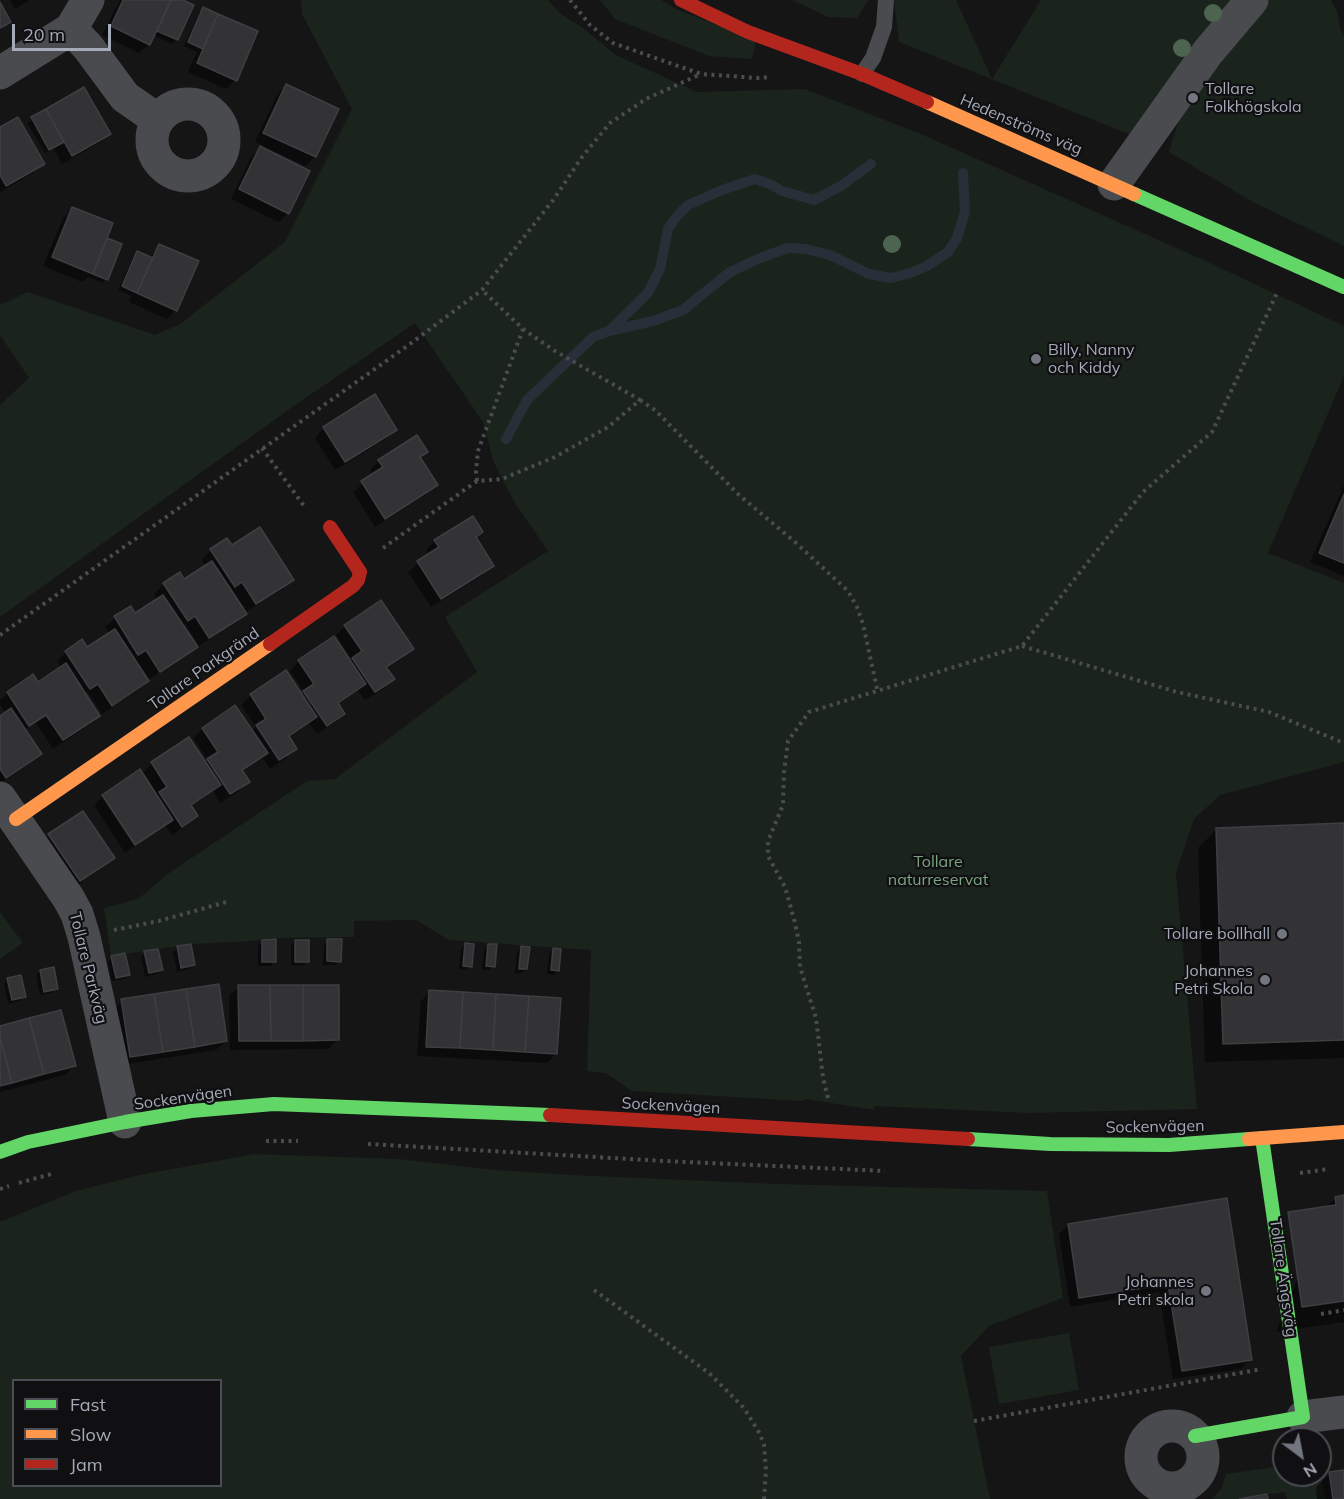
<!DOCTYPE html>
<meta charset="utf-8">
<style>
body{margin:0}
#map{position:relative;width:1344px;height:1499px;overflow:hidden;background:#151515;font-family:Mulish,sans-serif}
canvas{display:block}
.legend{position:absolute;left:12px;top:1379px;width:210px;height:108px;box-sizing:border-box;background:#100f11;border:2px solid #4c4d54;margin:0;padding:8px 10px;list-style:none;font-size:18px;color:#a5aab8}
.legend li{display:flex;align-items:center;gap:12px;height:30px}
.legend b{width:30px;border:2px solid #4c4d54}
.north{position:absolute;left:1272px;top:1427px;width:60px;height:60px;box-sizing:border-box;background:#100f11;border:2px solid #4c4d54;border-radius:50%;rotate:148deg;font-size:16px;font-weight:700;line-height:24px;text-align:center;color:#a5aab8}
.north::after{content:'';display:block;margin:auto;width:21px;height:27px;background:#73767f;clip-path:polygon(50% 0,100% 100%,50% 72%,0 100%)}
.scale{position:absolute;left:12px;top:24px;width:99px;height:27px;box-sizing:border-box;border:3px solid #a5aab8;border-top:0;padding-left:8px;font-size:18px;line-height:21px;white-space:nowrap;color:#a5aab8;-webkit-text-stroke:4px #100f11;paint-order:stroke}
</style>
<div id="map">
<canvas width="1344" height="1499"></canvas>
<ul class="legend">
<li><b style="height:8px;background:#63d668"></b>Fast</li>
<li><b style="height:8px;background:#ff974d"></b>Slow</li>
<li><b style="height:8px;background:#b3261e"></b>Jam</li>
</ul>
<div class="north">N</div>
<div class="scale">20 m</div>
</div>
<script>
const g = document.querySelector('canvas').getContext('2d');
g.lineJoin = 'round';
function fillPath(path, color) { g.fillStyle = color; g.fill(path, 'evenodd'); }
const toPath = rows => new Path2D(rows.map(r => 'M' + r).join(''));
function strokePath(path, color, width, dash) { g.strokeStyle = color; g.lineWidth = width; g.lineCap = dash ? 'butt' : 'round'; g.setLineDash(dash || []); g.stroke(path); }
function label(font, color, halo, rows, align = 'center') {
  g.font = font + ' Mulish,sans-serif'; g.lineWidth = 4.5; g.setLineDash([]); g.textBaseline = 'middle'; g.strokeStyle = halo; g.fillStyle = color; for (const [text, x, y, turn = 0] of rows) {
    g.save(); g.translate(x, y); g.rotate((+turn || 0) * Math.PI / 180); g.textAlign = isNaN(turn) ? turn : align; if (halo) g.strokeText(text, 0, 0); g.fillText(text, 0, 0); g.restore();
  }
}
fillPath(toPath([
 [301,0,548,0,561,14,583,28,616,55,697,92,805,89,921,134,1210,263,1344,326,1344,376,1268,553,1344,583,1344,762,1220,795,1194,819,1176,873,1197,1109,1030,1113,874,1106,874,1110,806,1099,801,1101,632,1091,606,1073,587,1071,591,950,449,940,416,920,354,921,354,937,270,938,254,941,191,944,111,956,104,908,138,899,169,873,307,781,335,779,477,672,445,617,548,551,515,503,502,479,493,460,483,422,415,323,291,408,0,617,0,405,29,378,0,335,0,305,28,292,155,335,180,324,285,242,352,109,302,14],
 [600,0,661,0,676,9,756,40,752,59,709,56,615,19],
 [792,0,868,0,868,1,857,18,828,17],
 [894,0,956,0,992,79,1041,0,1241,0,1131,135,899,42],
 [1268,0,1331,0,1337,11,1340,28,1344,35,1344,246,1253,202,1169,152,1180,116],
 [0,912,23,943,0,959],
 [254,1154,398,1159,496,1170,571,1175,778,1184,1047,1191,1063,1298,989,1326,961,1356,990,1499,0,1499,0,1222,76,1191,140,1175],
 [14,1380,220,1380,220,1486,14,1486],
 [1069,1333,1079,1390,999,1404,989,1347],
 [1284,1466,1284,1475,1320,1475,1320,1467,1325,1499,1287,1499,1285,1492,1239,1499,1212,1499,1221,1489,1226,1474]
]), '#1b231d');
fillPath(toPath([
 [10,0,30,0,15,9],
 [120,0,170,0,169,2,180,0,177,39,172,44,153,35,149,44,139,53,102,35],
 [203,9,256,32,235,80,226,89,188,72,197,52,184,46,199,13],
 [286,86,337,109,315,157,305,166,277,153,275,155,288,213,279,222,231,199,251,157,263,146,255,142,277,95],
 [83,89,109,134,99,143,62,164,54,149,45,153,27,123],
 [0,129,43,164,33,173,0,192],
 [72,209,105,239,107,279,102,283,88,277,82,282,43,266,63,218],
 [160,245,176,310,167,319,129,302,131,296,118,290,133,257,138,253,149,258],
 [374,396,395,429,386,439,335,470,315,438,324,428],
 [426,452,420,459,437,485,427,494,375,527,353,492,373,475,370,470,379,461],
 [1344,485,1344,576,1310,562],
 [482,532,475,539,492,565,483,575,431,607,408,572,429,555,426,550,435,541],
 [231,547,292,579,283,589,244,613,235,623,199,646,185,624,182,626,196,647,186,656,149,679,138,690,102,714,88,692,84,694,98,716,89,725,53,749,36,723,24,730,40,754,30,763,0,783,0,717,6,714,0,705,0,700,8,693,38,684,61,668,57,661,66,652,86,649,110,634,105,627,115,618,130,608,135,615,158,600,154,594,164,584,179,574,184,581,206,567,202,560,211,550],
 [345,626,412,648,403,658,386,669,393,679,383,689,365,700,358,690,337,705,343,714,334,723,317,734,309,723,288,738,295,749,286,758,270,769,262,757,242,772,248,781,239,791,220,803,213,791,190,807,196,816,187,825,172,835,165,825,125,853,94,805,103,796,141,774,152,764,189,739,205,763,208,760,193,738,203,729,252,732,256,727,241,705,251,695,286,672,301,695,304,692,290,671,299,661,350,662,352,660,336,635],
 [82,813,113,858,103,867,70,890,40,845,49,836],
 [1344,825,1344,1058,1205,1062,1198,848,1217,829],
 [263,941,275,961,271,966,258,966,258,946],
 [295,941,307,961,303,966,291,965,291,945],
 [328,941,340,961,336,965,323,965,324,945],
 [465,945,470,966,466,970,459,969,461,949],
 [489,945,493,966,489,970,482,970,484,950],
 [178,948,194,965,189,969,177,972,173,952],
 [521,948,526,969,522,973,515,973,517,952],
 [553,950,558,971,554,975,547,974,549,954],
 [145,953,161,970,157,974,145,977,141,957],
 [112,958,128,975,124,979,112,981,108,962],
 [41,971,57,988,52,993,40,995,36,975],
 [8,979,24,997,20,1001,8,1004,4,984],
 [239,987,337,1040,328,1049,230,1050,229,996],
 [430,992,556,1053,547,1063,417,1056,421,1001],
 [122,1001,226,1041,216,1050,121,1065,113,1010],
 [0,1027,74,1066,65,1075,0,1092],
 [1344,1197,1344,1322,1276,1332,1326,1207,1336,1198],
 [1226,1200,1251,1359,1241,1369,1173,1379,1159,1292,1070,1307,1059,1234,1068,1225],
 [1344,1471,1344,1499,1317,1499,1316,1487,1330,1473]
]), '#0007');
strokePath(toPath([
 [611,329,648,293,660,269,668,229,677,216,688,205,722,190,755,179,770,184,782,191,814,200,841,186,871,164],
 [506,439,527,400,593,337,609,331,653,321,683,310,730,272,760,258,788,248,806,249,830,255,869,274,891,278,910,273,927,266,948,252,957,238,965,212,963,173]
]), '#282f38', 10);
const building = toPath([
 [123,0,171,0,150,45,111,26,123,0],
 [171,0,183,0,194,5,178,40,157,31,171,0],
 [0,2,11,22,0,28,0,2],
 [203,7,218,14,203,49,188,42,203,7],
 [218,14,258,31,237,81,197,63,218,14],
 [286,84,339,109,316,157,263,133,286,84],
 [84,87,111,134,72,156,46,109,84,87],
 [46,109,64,142,49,150,31,117,46,109],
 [18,117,45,164,6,186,0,175,0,127,18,117],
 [260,146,310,171,289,214,239,189,260,146],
 [72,207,113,223,93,274,52,257,72,207],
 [107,238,122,244,108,280,93,274,107,238],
 [159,244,199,261,177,311,137,293,159,244],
 [137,251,153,258,137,293,122,286,137,251],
 [375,394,397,430,345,462,323,427,375,394],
 [417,435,428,452,420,457,438,485,385,519,361,481,383,467,378,460,417,435],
 [1344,494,1344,563,1319,553,1344,494],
 [473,516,483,532,476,537,494,566,441,599,417,561,439,547,434,540,473,516],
 [260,527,294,580,256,604,242,582,235,587,210,549,227,538,232,545,260,527],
 [212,561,247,614,209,638,195,616,188,621,163,583,180,572,184,579,212,561],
 [163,595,198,647,160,672,146,650,138,655,114,616,131,606,135,613,163,595],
 [381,600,414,649,386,667,395,679,375,692,352,658,362,651,344,625,381,600],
 [115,629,149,681,112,706,98,684,90,689,65,651,82,639,87,647,115,629],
 [334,636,366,684,338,703,345,714,327,726,303,691,314,684,298,660,334,636],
 [66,663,100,716,63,740,46,715,29,726,7,692,33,674,38,682,66,663],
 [286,670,317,717,289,736,297,749,279,760,256,725,266,719,250,694,286,670],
 [235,705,268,753,242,770,250,782,230,794,207,759,218,752,202,728,235,705],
 [11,708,42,754,6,778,0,769,0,716,11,708],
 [189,737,221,785,191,805,198,816,182,827,159,792,167,787,151,762,189,737],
 [140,769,173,820,135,845,102,795,140,769],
 [83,811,115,858,80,881,48,834,83,811],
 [1344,823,1344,1040,1223,1044,1216,828,1344,823],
 [276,939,276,962,262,962,262,940,276,939],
 [327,939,342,939,341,962,327,961,327,939],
 [295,940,309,940,309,962,295,962,295,940],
 [465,943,474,944,472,967,463,966,465,943],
 [191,944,195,965,181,968,177,946,191,944],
 [488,944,497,944,495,967,486,966,488,944],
 [521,946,530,947,527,969,519,969,521,946],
 [553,948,561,949,559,971,551,970,553,948],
 [158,949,163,970,149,973,144,951,158,949],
 [125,953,130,975,116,978,111,956,125,953],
 [54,967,58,989,44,992,40,970,54,967],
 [21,975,26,997,12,1000,7,978,21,975],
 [219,984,227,1041,195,1047,186,989,219,984],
 [238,985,270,985,271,1041,239,1041,238,985],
 [270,985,303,985,303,1041,271,1041,270,985],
 [303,985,339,985,339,1040,303,1041,303,985],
 [186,989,195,1047,163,1052,154,994,186,989],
 [429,990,463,992,460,1048,426,1047,429,990],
 [463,992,496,994,493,1050,460,1048,463,992],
 [154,994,163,1052,130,1057,121,999,154,994],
 [496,994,529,996,525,1052,493,1050,496,994],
 [529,996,561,998,557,1054,525,1052,529,996],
 [61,1010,76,1066,44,1074,29,1018,61,1010],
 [29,1018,44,1074,12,1083,0,1037,0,1026,29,1018],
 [0,1037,12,1083,0,1086,0,1037],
 [1344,1195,1344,1301,1302,1307,1288,1212,1336,1205,1335,1197,1344,1195],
 [1227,1198,1252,1360,1182,1371,1168,1284,1079,1298,1068,1224,1227,1198],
 [1344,1470,1344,1499,1333,1499,1329,1472,1344,1470],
 [1267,1494,1268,1499,1239,1499,1267,1494]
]);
fillPath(building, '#333335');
strokePath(building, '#3e3f42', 1.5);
strokePath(toPath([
 [570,0,590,25,613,43,701,74,757,78,770,77],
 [640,400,655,410,739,495,795,542,848,591,857,607,863,624,878,693],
 [262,448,304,506],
 [477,481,476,471,478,451,523,329],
 [383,548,477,481,502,479,555,457,608,427,640,400,555,351,523,329,482,290],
 [0,635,410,344,482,290,554,199,582,157,610,123,646,99,701,74],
 [1022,646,1177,692,1269,712,1344,743],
 [114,930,159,921,230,901],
 [828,1098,823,1078,816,1018,800,967,799,942,794,919,785,887,768,856,768,841,783,805,784,772,788,741,809,712,1022,646,1143,492,1212,432,1277,293],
 [266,1141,298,1141],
 [368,1144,665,1161,885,1171],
 [1300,1173,1328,1169],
 [19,1183,55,1173],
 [0,1189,9,1186],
 [594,1290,709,1373,744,1408,760,1434,764,1445,766,1470,764,1499],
 [1321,1314,1344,1310],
 [974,1421,1262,1369]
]), '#4b4c50', 4, [3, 4.5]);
strokePath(toPath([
 [862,74,873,58,884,27,886,0]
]), '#494b4e', 16);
strokePath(toPath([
 [71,29,88,47,125,97,158,120],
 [0,73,71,29,88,0],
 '152 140a36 36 0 1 1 72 0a36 36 0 1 1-72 0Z',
 [1114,184,1208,52,1252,0],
 [0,798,69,899,77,914,84,937,125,1122],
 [1303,1417,1344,1412],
 '1141 1457a31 31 0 1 1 62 0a31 31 0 1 1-62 0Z'
]), '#494b4e', 33);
strokePath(toPath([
 [1134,194,1344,287],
 [968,1139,1050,1144,1169,1145,1249,1139],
 [0,1152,28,1142,125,1122,191,1111,274,1104,550,1115],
 [1195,1436,1303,1417,1262,1138]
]), '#63d668', 14);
strokePath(toPath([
 [927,102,1134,194],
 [16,819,270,644],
 [1249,1139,1344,1132]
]), '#ff974d', 14);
strokePath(toPath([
 [681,0,748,32,862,74,927,102],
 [270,644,353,586,358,580,360,572,330,527],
 [550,1115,968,1139]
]), '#b3261e', 14);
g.fillStyle = '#4d6450';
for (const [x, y] of [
 [1213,13],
 [1182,48],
 [892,244]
]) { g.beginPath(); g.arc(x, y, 9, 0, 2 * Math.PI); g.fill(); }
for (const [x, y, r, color] of [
 [1193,98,6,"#73767f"],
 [1036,359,6,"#73767f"],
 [1282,934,6,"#73767f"],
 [1265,980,6,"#73767f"],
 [1206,1291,6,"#73767f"]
]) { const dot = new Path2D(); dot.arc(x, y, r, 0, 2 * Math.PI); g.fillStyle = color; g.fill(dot); strokePath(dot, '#100f11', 2); }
label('16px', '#a5aab8', '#100f11', [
 ["Tollare",1205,89,"left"],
 ["Folkhögskola",1205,107,"left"],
 ["Billy, Nanny",1048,350,"left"],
 ["och Kiddy",1048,368,"left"],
 ["Tollare bollhall",1270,934],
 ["Johannes",1253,971],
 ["Petri Skola",1253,989],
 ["Johannes",1194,1282],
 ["Petri skola",1194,1300]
], 'right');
label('16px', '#a5aab8', '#100f11', [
 ["Hedenströms väg",1021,125,23],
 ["Tollare Parkgränd",204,669,-35],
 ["Tollare Parkväg",88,968,76],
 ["Sockenvägen",183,1098,-8],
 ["Sockenvägen",671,1106,3],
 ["Sockenvägen",1155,1127,-1],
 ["Tollare Ängsväg",1283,1278,82]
]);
label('16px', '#7ba480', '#100f11', [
 ["Tollare",938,862],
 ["naturreservat",938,880]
]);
</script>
